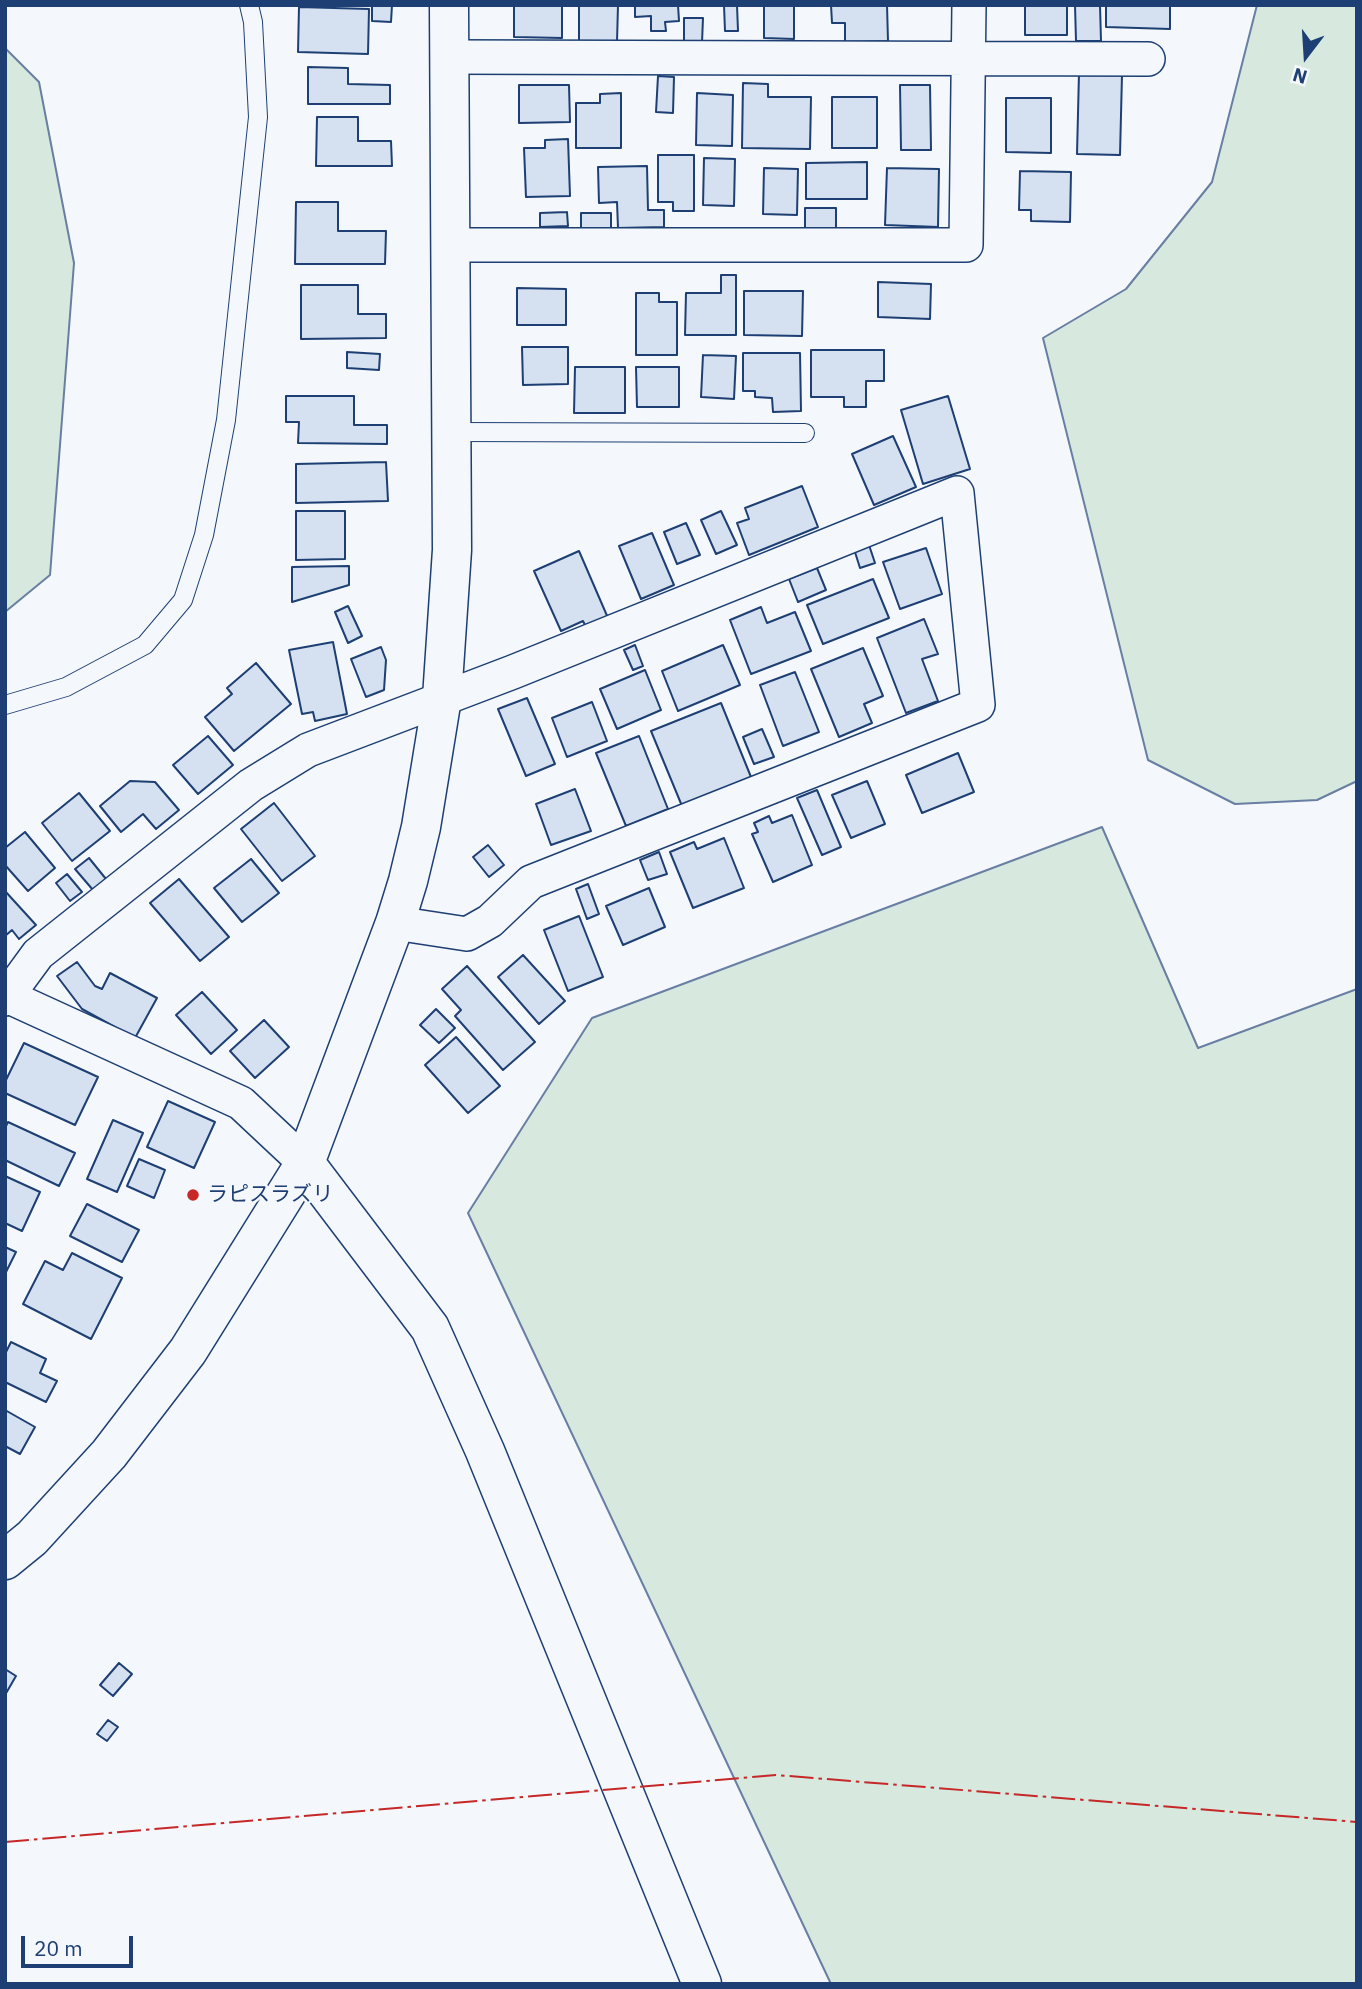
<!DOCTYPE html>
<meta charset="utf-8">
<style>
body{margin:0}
#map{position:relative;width:1362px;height:1989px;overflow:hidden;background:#f4f7fb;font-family:"IBM Plex Sans",sans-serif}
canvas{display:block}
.frame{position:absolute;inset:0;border:7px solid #1d3f73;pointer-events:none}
.north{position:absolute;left:1271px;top:21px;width:70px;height:70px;-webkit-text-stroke:5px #f4f7fb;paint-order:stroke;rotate:197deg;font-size:19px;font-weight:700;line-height:28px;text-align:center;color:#1d3f73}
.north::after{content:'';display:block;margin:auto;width:24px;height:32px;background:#1d3f73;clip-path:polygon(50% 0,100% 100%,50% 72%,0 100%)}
.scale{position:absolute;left:21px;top:1936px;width:112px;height:32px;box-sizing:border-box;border:4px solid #1d3f73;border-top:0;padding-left:9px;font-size:21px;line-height:24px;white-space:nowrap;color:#1d3f73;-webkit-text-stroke:5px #f4f7fb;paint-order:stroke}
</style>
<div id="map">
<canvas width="1362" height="1989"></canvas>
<div class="frame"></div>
<div class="north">N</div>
<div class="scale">20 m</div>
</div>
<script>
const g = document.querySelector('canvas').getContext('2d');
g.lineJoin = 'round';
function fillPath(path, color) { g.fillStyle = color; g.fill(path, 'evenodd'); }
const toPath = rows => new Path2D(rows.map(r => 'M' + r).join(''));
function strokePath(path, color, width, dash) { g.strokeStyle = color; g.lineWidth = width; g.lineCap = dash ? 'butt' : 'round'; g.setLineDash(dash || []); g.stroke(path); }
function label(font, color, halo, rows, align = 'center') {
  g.font = font + ' "IBM Plex Sans","Noto Sans JP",sans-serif'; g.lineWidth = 5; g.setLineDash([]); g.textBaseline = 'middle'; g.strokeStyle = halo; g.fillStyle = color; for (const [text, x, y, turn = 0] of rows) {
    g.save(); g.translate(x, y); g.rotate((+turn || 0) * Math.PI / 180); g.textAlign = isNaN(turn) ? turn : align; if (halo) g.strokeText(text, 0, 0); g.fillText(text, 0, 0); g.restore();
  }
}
const green = toPath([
 [1257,5,1357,5,1357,781,1317,800,1235,804,1148,760,1043,338,1126,289,1212,182,1257,5],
 [5,48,39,82,74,263,50,575,5,612,5,48],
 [1102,827,1198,1048,1357,989,1357,1984,831,1984,468,1213,592,1018,1102,827]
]);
fillPath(green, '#d7e8df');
strokePath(green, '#687fa3', 2);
const building = toPath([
 [372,5,392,5,391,22,372,21,372,5],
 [514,5,562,5,562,38,514,37,514,5],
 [579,5,618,5,617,42,579,42,579,5],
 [635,5,678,5,679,21,665,22,666,31,651,31,651,16,635,17,635,5],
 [700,5,737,5,738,31,725,31,724,5,700,5],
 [764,5,794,5,794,39,764,38,764,5],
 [831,5,887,5,888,41,845,42,845,23,832,23,831,5],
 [1025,5,1067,5,1067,35,1025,35,1025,5],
 [1075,5,1100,5,1101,41,1076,41,1075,5],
 [1106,5,1170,5,1170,29,1106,27,1106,5],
 [299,7,369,9,368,54,298,52,299,7],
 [684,18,703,18,702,43,684,43,684,18],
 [308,67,348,68,348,84,390,85,390,104,308,104,308,67],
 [1079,73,1122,75,1120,155,1077,154,1079,73],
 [658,76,674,77,673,113,656,112,658,76],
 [743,83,768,84,768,97,811,97,810,149,742,148,743,83],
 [519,85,569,85,570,122,519,123,519,85],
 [900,85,930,85,931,150,901,150,900,85],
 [621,93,621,148,576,148,576,103,600,103,600,94,621,93],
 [697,93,733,95,732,146,696,145,697,93],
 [832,97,877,97,877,148,832,148,832,97],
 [1006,98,1051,98,1051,153,1006,152,1006,98],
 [317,117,358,117,358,141,391,141,392,166,316,166,317,117],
 [568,139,570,196,526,197,524,148,545,148,545,140,568,139],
 [658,155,694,155,694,211,673,211,673,202,658,202,658,155],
 [704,158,735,159,734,206,703,205,704,158],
 [867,162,867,199,806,199,806,163,867,162],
 [647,166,648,210,664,210,664,227,618,228,617,202,599,203,598,167,647,166],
 [764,168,798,169,797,215,763,214,764,168],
 [887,168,939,169,938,227,885,225,887,168],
 [1020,171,1071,172,1070,222,1031,221,1031,210,1019,210,1020,171],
 [296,202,338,202,338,231,386,231,385,264,295,264,296,202],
 [805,208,836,208,836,230,805,230,805,208],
 [567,212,568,226,540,227,540,213,567,212],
 [581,213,611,213,611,236,581,236,581,213],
 [721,275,736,275,736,335,685,335,686,293,721,293,721,275],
 [878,282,931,284,930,319,878,317,878,282],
 [301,285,358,285,358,314,386,314,386,338,301,339,301,285],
 [517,288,566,289,566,325,517,325,517,288],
 [744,291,803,291,802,336,744,335,744,291],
 [636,293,659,293,659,302,677,302,677,355,636,355,636,293],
 [522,347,568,347,568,384,523,385,522,347],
 [811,350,884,350,884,381,866,381,866,407,844,407,844,397,811,397,811,350],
 [347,352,380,354,379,370,347,368,347,352],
 [743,353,800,353,801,411,773,412,772,398,755,397,755,391,743,391,743,353],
 [703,355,736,356,734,399,701,397,703,355],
 [575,367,625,367,625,413,574,413,575,367],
 [636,367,679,367,679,407,637,407,636,367],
 [286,396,354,396,354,425,387,425,387,444,298,443,299,422,286,422,286,396],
 [948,396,970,469,923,484,901,410,948,396],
 [893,436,916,487,874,505,852,454,893,436],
 [386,462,388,501,296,503,296,464,386,462],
 [802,486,818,527,749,555,737,523,749,519,745,508,802,486],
 [296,511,345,511,345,559,296,560,296,511],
 [721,511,737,545,716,554,701,520,721,511],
 [686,523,700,555,677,564,664,532,686,523],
 [652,533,674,585,641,599,619,546,652,533],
 [869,545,875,563,860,568,854,549,869,545],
 [926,548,942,594,900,609,883,562,926,548],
 [579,551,608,618,586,627,583,621,561,631,534,571,579,551],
 [349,566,349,585,292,602,292,567,349,566],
 [817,568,826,590,798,602,789,579,817,568],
 [873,579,889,618,823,644,807,605,873,579],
 [348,606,362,636,348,643,335,612,348,606],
 [761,607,767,623,795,612,811,651,751,674,730,620,761,607],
 [924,619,938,654,922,659,938,701,906,713,877,638,924,619],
 [333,642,347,714,315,721,313,712,302,714,289,650,333,642],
 [635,645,643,666,633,670,624,650,635,645],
 [723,645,740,685,678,711,662,671,723,645],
 [381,647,386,660,384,690,366,697,351,659,381,647],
 [863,648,883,696,864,704,872,723,839,737,811,669,863,648],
 [256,663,291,704,234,751,205,717,232,694,227,688,256,663],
 [645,670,661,710,617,729,600,689,645,670],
 [795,672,819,732,783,746,760,685,795,672],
 [527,698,555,764,526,776,498,709,527,698],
 [592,702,607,741,567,757,552,718,592,702],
 [721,703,751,777,682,806,651,731,721,703],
 [762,729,774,757,754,764,743,737,762,729],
 [208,736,233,765,198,794,173,765,208,736],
 [639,736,668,809,626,826,596,753,639,736],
 [958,753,974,792,922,813,906,775,958,753],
 [130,781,155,782,179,810,156,829,143,814,121,832,100,806,130,781],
 [867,781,885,824,851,838,832,795,867,781],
 [575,789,591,831,551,845,536,804,575,789],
 [817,790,841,847,822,855,797,798,817,790],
 [79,793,110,831,72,861,42,823,79,793],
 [274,803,315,856,282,881,241,829,274,803],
 [792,815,812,865,773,882,752,834,758,832,754,823,769,816,772,823,792,815],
 [25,832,55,868,28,891,5,865,5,848,25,832],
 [724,838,744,888,693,908,670,852,694,842,697,849,724,838],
 [488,845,504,865,489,877,473,857,488,845],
 [659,852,667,874,648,880,640,860,659,852],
 [89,858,106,879,93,890,75,869,89,858],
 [251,859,279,893,242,922,214,888,251,859],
 [67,874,82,892,70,901,56,883,67,874],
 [179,879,229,937,200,961,150,903,179,879],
 [588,884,599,914,587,919,576,889,588,884],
 [649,888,665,927,623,945,606,906,649,888],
 [5,891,36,925,19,939,12,930,5,936,5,891],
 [579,916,603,977,568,991,544,930,579,916],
 [523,955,565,1001,539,1024,498,977,523,955],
 [77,962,95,986,102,989,110,973,157,998,135,1038,82,1009,57,976,77,962],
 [467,966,535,1042,503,1070,455,1016,461,1010,442,989,467,966],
 [202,992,237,1030,211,1054,176,1015,202,992],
 [436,1009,455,1028,439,1043,420,1025,436,1009],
 [264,1020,289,1047,255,1078,230,1051,264,1020],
 [456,1037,500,1086,468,1113,425,1065,456,1037],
 [24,1043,98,1077,75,1125,5,1093,5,1082,24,1043],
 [168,1101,215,1122,194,1168,147,1147,168,1101],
 [113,1120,143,1133,117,1192,87,1179,113,1120],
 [8,1122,75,1153,59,1186,5,1160,5,1128,8,1122],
 [139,1159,165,1170,154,1198,127,1186,139,1159],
 [5,1176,40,1192,22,1231,5,1223,5,1176],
 [87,1204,139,1230,122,1262,70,1236,87,1204],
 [5,1247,16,1252,5,1274,5,1247],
 [72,1253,122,1278,91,1339,23,1304,45,1261,63,1270,72,1253],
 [11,1342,46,1359,40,1373,57,1381,46,1402,5,1382,5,1354,11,1342],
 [5,1410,35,1427,20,1454,5,1446,5,1410],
 [119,1663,132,1674,113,1696,100,1685,119,1663],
 [5,1669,16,1676,5,1695,5,1669],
 [108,1720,118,1727,107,1741,97,1734,108,1720]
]);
fillPath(building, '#d5e0f0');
strokePath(building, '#1d3f73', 2);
const service = toPath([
 [451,432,805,433],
 [5,705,66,687,145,645,183,600,204,535,226,420,258,117,253,22,249,5]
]);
const minor = toPath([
 [449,57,1148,59],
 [450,245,966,245,969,5],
 [7,996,241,1103,305,1163],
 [5,999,38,954,251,785,308,750,513,672,957,493,978,705,531,882,490,921,467,934,395,923]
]);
const tertiary = toPath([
 [305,1163,430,1328,485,1451,702,1984],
 [5,1560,32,1538,109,1454,188,1351,305,1163,395,923,408,881,421,827,442,698,452,550,449,5]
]);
strokePath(service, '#1d3f73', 20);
strokePath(minor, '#1d3f73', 36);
strokePath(tertiary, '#1d3f73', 41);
strokePath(service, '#f4f7fb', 18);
strokePath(minor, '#f4f7fb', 33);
strokePath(tertiary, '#f4f7fb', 38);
strokePath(toPath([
 [5,1842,776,1775,1357,1822]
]), '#c62828', 2, [24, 5, 3.5, 5]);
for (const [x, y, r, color] of [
 [193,1195,7,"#c62828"]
]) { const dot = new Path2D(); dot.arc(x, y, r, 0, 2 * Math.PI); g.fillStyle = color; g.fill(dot); strokePath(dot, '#f4f7fb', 2.5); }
label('21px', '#1d3f73', '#f4f7fb', [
 ["ラピスラズリ",207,1195]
], 'left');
</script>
